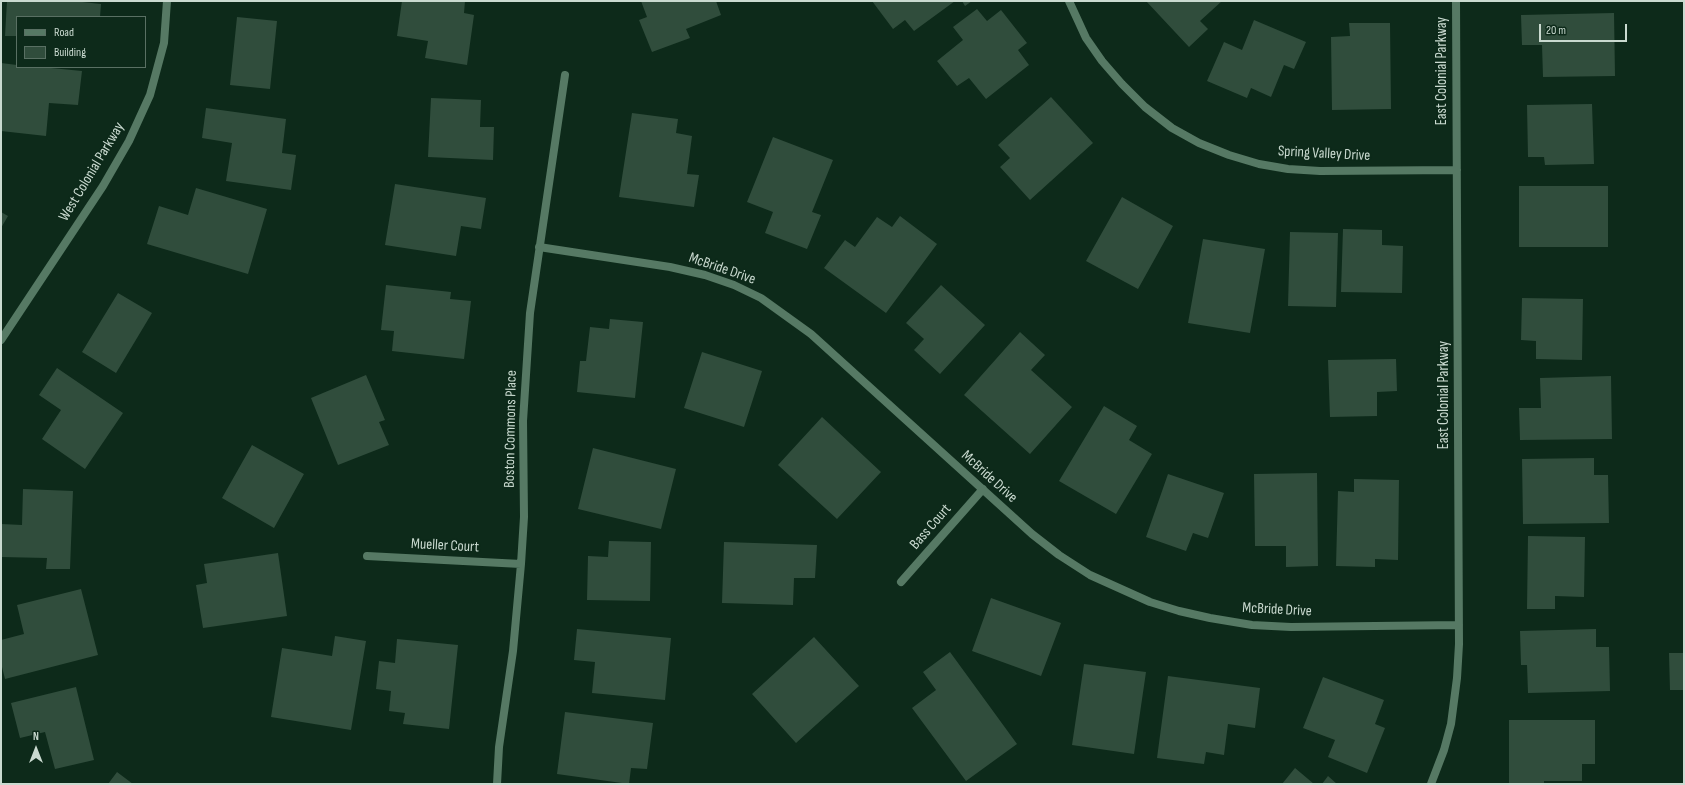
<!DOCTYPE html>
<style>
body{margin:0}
#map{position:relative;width:1685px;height:785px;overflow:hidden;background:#0d2a1a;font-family:"Sofia Sans Condensed",sans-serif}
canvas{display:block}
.frame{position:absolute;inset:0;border:2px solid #cadad0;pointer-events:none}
.legend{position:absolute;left:16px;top:16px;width:130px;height:52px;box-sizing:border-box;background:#0d2a1a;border:1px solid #597063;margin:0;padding:5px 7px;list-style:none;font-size:12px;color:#cadad0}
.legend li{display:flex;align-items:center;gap:8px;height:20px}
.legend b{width:20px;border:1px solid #597063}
.north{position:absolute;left:16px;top:729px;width:40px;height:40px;-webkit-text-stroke:3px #0d2a1a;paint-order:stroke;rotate:0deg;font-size:11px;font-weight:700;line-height:16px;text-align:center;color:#cadad0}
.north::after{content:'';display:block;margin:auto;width:14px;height:18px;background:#cadad0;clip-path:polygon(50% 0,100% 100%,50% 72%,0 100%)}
.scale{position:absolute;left:1539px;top:24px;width:88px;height:18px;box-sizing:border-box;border:2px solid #cadad0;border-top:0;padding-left:5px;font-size:12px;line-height:14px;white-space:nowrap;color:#cadad0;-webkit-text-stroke:3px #0d2a1a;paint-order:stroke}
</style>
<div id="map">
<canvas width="1685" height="785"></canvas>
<div class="frame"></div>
<ul class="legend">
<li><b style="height:5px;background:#567964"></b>Road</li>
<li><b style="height:11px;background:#304d3c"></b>Building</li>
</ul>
<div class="north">N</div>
<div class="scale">20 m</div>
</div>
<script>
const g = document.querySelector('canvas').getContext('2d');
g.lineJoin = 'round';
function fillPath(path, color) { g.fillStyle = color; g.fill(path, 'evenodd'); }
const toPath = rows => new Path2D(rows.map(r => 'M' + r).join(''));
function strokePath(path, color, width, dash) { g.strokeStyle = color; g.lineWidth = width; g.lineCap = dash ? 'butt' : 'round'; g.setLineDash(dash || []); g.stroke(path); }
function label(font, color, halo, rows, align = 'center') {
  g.font = font + ' "Sofia Sans Condensed",sans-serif'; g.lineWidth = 3.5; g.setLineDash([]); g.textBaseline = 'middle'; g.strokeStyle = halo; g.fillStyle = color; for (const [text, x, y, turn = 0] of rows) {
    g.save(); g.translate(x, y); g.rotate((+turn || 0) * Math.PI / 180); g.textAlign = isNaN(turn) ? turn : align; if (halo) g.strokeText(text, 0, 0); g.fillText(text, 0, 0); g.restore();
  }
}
fillPath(toPath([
 [7,1,73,1,101,4,100,17,17,17,17,36,5,36],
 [402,1,465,1,464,13,474,15,467,65,425,58,428,41,397,36],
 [641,1,716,1,721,15,686,29,690,38,652,52,639,20,647,17],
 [872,1,955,1,914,31,905,20,893,29],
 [962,1,972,1,965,6],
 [1146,1,1222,1,1200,21,1208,29,1189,47],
 [977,9,987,21,1001,10,1027,43,1018,50,1029,65,986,99,969,78,957,86,937,61,963,40,953,27],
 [1614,13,1615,76,1543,77,1542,45,1522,45,1521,15],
 [237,17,277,21,270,89,230,85],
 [1254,20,1306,42,1294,69,1284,65,1271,97,1251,88,1247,98,1207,81,1224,42,1242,50],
 [1349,23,1390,23,1391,109,1332,110,1331,37,1350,36],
 [1,63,17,65,17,67,41,67,82,71,78,105,49,103,46,136,1,131],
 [1051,97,1093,143,1030,200,1000,167,1010,158,998,145],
 [431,98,481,100,480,127,494,127,493,160,428,157],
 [1592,104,1594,164,1545,165,1544,157,1528,157,1527,105],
 [206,108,286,119,282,153,296,155,291,190,226,181,232,143,202,138],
 [632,113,678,119,676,133,692,136,687,174,699,175,694,207,619,197],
 [773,137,833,160,812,212,821,215,807,249,765,233,773,212,747,202],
 [395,184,486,198,481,229,461,226,456,256,385,245],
 [1519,186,1608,186,1608,247,1519,247],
 [196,188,267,209,248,274,147,244,159,206,188,215],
 [1122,197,1173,226,1138,289,1086,261],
 [1,212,8,216,1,228],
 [900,216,937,244,886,313,824,268,845,240,855,247,877,217,892,227],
 [1343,229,1382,230,1382,245,1403,246,1402,293,1341,292],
 [1290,232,1338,233,1336,307,1288,306],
 [1203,239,1265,249,1250,333,1188,323],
 [386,285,451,292,450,299,471,301,464,359,392,351,394,331,381,330],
 [941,285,985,325,940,374,914,350,924,339,906,323],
 [118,293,152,313,116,373,82,352],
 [1522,298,1583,299,1582,360,1536,359,1536,341,1521,340],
 [610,319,643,322,635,398,577,392,580,361,586,361,590,327,609,329],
 [1020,332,1045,355,1031,370,1072,407,1030,454,964,395],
 [702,352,762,371,744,427,684,408],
 [1396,359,1397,391,1377,392,1377,416,1330,417,1328,360],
 [57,368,123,413,85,469,42,439,61,410,39,395],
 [366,375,385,420,379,422,389,445,338,465,311,398],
 [1611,376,1612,439,1520,440,1519,408,1541,408,1540,378],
 [1104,406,1137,426,1129,440,1152,454,1116,514,1059,481],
 [822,417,881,472,837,519,778,465],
 [252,445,304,474,274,528,222,498],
 [593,448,676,469,661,529,578,509],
 [1594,458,1594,475,1608,475,1609,523,1523,524,1522,459],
 [1317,473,1318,566,1286,567,1286,546,1255,546,1254,474],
 [1168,474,1224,493,1208,538,1193,533,1186,551,1146,537],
 [1354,479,1399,480,1398,560,1375,559,1375,567,1336,566,1338,491,1354,492],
 [23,489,73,491,70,569,46,569,47,558,1,557,1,524,22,525],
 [1528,536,1585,537,1584,597,1555,596,1555,609,1527,609],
 [609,541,651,542,650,601,587,600,588,556,608,557],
 [724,542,817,545,815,578,794,578,793,605,722,603],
 [278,553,287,616,203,628,196,585,207,583,204,564],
 [81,589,98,655,5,679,1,663,1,640,24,634,17,605],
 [991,598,1061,623,1041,676,972,651],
 [577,629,671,638,665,700,592,693,595,662,574,660],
 [1596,629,1596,647,1609,647,1610,691,1528,693,1527,665,1521,665,1520,631],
 [335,636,366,641,351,730,271,717,282,648,332,656],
 [814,637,859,686,796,743,752,694],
 [397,639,458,645,449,729,403,724,405,713,389,711,391,691,376,689,379,661,395,663],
 [950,652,1017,744,966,781,912,708,936,690,923,672],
 [1669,653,1684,653,1684,690,1670,690],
 [1084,664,1146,672,1134,754,1072,745],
 [1168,676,1260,688,1255,728,1228,724,1224,755,1206,752,1204,764,1157,758],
 [1323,677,1384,700,1375,724,1385,728,1367,773,1328,757,1335,740,1303,728],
 [76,687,94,760,55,769,45,732,20,738,11,703],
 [565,712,653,723,647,769,631,768,629,784,557,774],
 [1509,720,1595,720,1595,764,1582,764,1582,781,1544,781,1544,784,1509,784],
 [1295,768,1314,784,1282,784],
 [117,772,133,784,108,784],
 [1328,776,1337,784,1322,784]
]), '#304d3c');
strokePath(toPath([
 [1069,1,1086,38,1102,61,1122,84,1145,107,1172,128,1199,143,1229,155,1259,164,1288,169,1320,171,1457,170],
 [539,247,670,267,705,275,734,285,761,298,811,334,1032,534,1059,555,1090,575,1150,602,1179,611,1210,618,1252,625,1291,627,1459,625],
 [1,340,103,186,129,141,150,95,164,43,167,1],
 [367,556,521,564],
 [901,582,983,489],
 [497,784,499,747,513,651,521,564,524,517,523,421,530,313,565,75],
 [1431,784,1444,750,1451,724,1457,678,1459,644,1456,1]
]), '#567964', 8);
label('15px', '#cadad0', '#0d2a1a', [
 ["East Colonial Parkway",1442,71,-90],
 ["Spring Valley Drive",1324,154,3],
 ["West Colonial Parkway",92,172,-59],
 ["McBride Drive",722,269,19],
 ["East Colonial Parkway",1444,395,-90],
 ["Boston Commons Place",511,429,-89],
 ["McBride Drive",989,477,42],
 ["Bass Court",931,527,-49],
 ["Mueller Court",445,546,3],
 ["McBride Drive",1277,610,3]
]);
</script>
